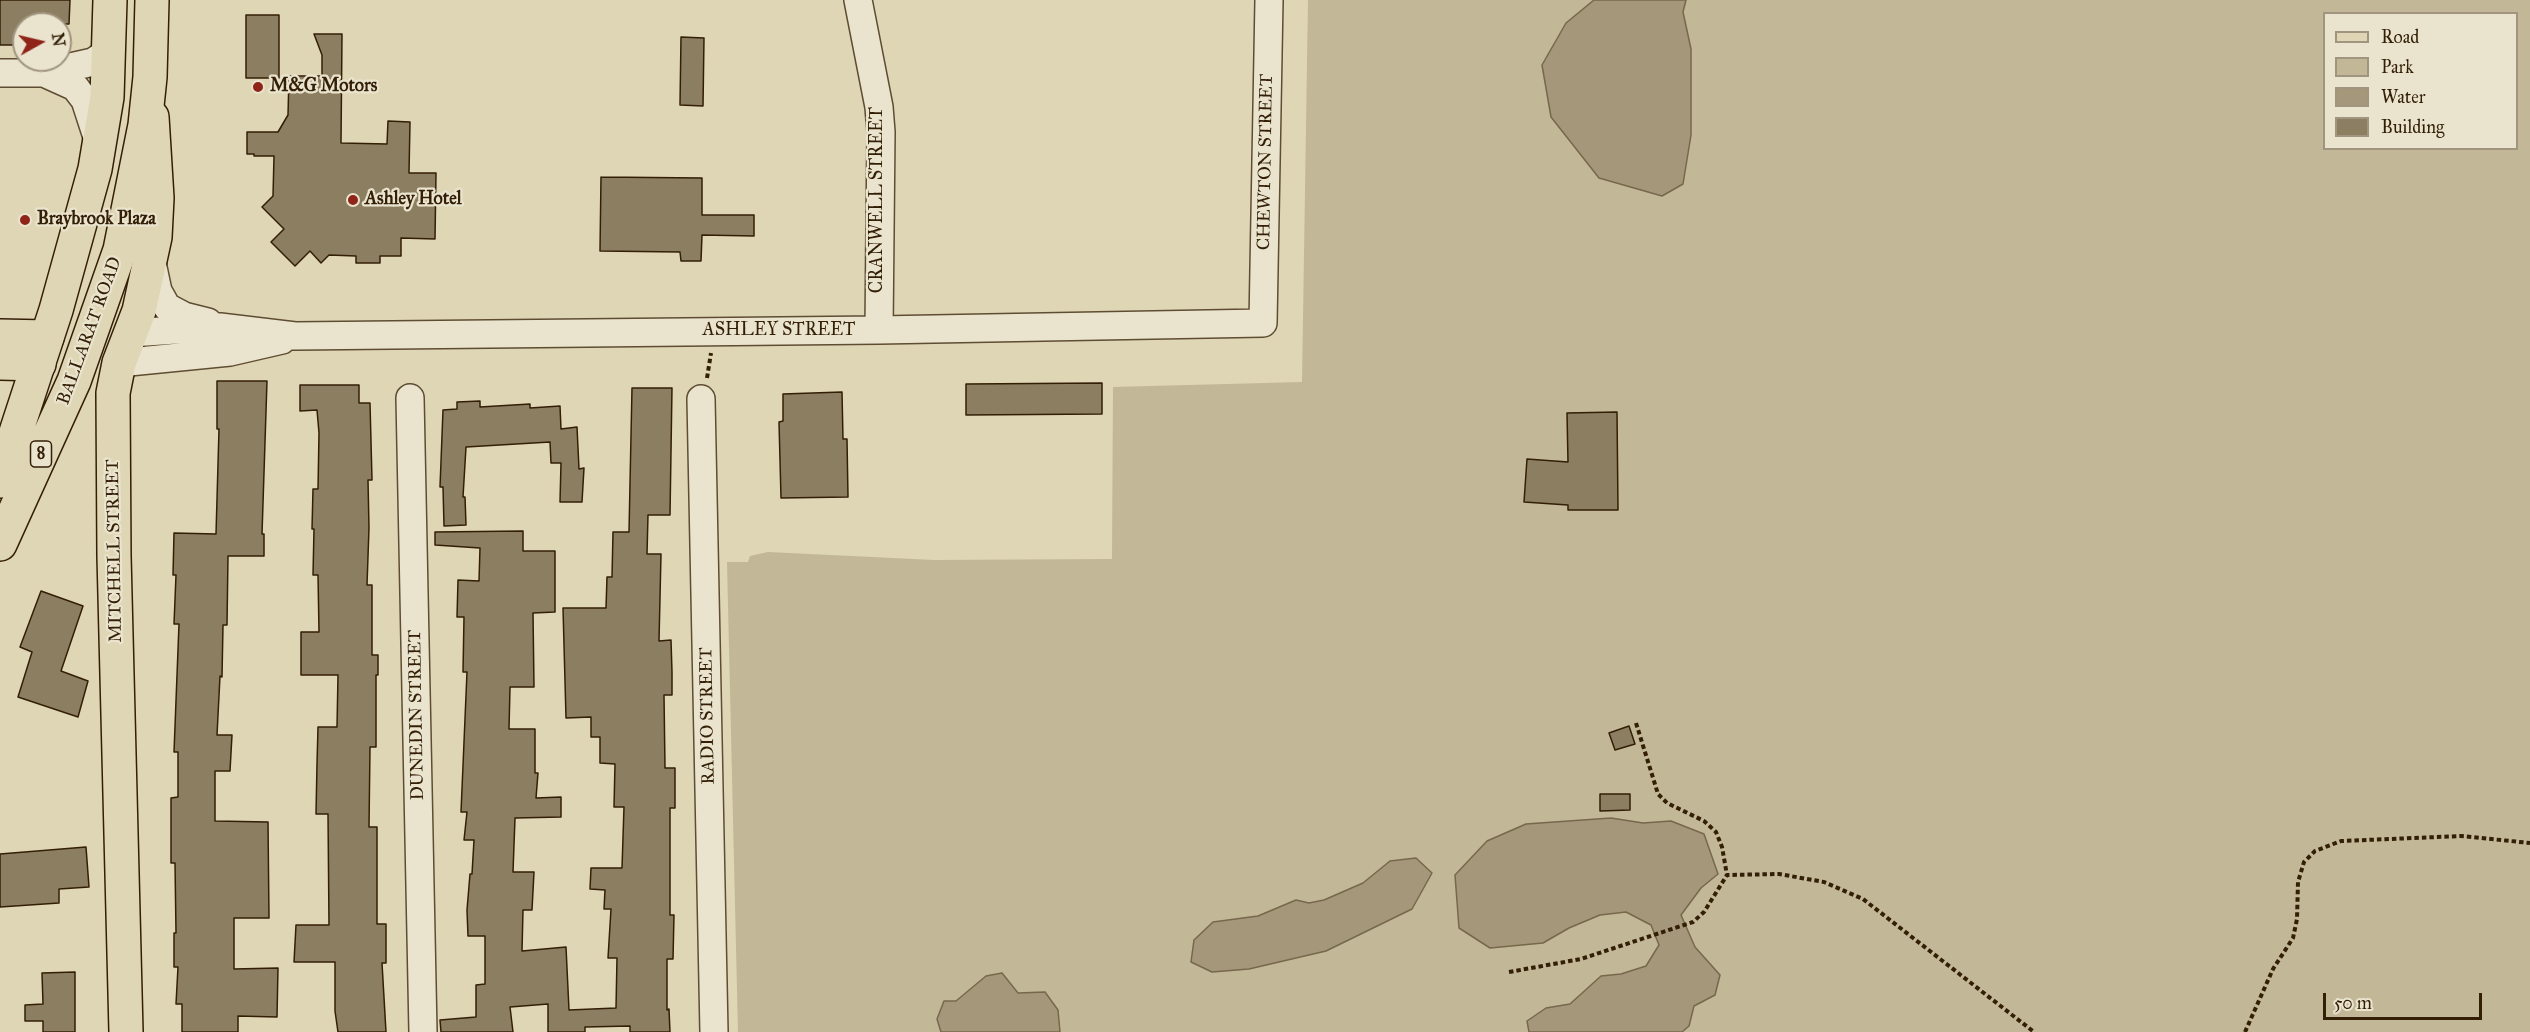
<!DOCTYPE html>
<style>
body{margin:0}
#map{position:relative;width:2530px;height:1032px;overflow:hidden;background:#dfd6b5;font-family:"IM FELL Great Primer",serif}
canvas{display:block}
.legend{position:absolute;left:2323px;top:12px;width:195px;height:138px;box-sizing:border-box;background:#eae4cf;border:2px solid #a1957f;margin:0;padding:8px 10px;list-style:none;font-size:18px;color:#331f06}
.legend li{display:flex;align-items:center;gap:12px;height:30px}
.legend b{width:30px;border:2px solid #a1957f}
.north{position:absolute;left:12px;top:12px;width:60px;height:60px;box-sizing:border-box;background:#eae4cf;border:2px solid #a1957f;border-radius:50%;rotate:82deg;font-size:16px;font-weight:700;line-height:24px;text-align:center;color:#331f06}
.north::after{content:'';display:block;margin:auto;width:21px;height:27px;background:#8f2418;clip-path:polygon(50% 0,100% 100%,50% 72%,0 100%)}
.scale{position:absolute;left:2323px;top:993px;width:159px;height:27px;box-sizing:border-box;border:3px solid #331f06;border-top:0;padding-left:8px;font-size:18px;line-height:21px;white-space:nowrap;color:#331f06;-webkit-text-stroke:4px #eae4cf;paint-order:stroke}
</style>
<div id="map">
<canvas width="2530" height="1032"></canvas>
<ul class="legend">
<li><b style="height:8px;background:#dfd6b5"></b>Road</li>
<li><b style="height:16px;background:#c2b797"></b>Park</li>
<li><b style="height:16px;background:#a5987a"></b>Water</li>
<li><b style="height:16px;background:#8c7e61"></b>Building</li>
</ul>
<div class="north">N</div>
<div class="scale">50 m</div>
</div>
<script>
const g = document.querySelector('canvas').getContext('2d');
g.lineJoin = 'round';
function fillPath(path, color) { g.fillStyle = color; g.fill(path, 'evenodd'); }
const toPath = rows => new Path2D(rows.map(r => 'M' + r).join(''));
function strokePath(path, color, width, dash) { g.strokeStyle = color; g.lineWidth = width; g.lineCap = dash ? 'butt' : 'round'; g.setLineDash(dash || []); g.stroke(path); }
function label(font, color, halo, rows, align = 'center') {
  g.font = font + ' "IM FELL Great Primer",serif'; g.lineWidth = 4.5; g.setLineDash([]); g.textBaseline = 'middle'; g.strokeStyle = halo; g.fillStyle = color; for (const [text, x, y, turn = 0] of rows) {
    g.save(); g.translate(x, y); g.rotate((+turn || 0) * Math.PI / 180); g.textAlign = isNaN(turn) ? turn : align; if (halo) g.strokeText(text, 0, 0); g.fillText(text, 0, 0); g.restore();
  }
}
fillPath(toPath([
 [1308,0,2530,0,2530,1032,738,1032,727,562,748,562,750,556,768,552,934,560,1112,559,1113,387,1302,382],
 [2324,14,2516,14,2516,148,2324,148]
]), '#c2b797');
const water = toPath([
 [1594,0,1686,0,1683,12,1691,49,1691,135,1683,184,1662,196,1599,178,1551,117,1542,65,1566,23,1594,0],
 [1611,818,1643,823,1671,821,1704,834,1718,874,1701,888,1681,915,1695,947,1720,975,1715,995,1694,1006,1689,1026,1682,1032,1529,1032,1527,1021,1546,1008,1570,1004,1601,976,1621,974,1646,966,1659,945,1651,925,1626,912,1600,915,1569,928,1543,943,1490,948,1459,928,1455,875,1487,841,1526,824,1611,818],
 [1416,858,1432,873,1412,909,1326,951,1249,969,1212,972,1191,962,1194,940,1213,922,1258,916,1296,900,1309,903,1324,900,1363,883,1390,861,1416,858],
 [1002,973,1018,993,1045,992,1058,1010,1060,1032,941,1032,937,1019,944,1001,956,1001,986,976,1002,973]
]);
fillPath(water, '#a5987a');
strokePath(water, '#77684c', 1.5);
const building = toPath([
 [0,0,70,0,69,24,24,24,24,45,0,45,0,0],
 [246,15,279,15,279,78,246,78,246,15],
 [314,34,342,34,341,143,387,144,388,121,410,122,409,173,436,173,435,239,401,238,401,256,380,256,380,263,356,263,356,256,329,255,321,263,310,251,295,266,271,242,284,229,262,207,273,196,274,156,254,156,254,154,247,154,247,132,278,132,288,115,289,76,322,76,322,55,314,34],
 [681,37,704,38,703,106,680,105,681,37],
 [601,177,702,178,702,215,754,215,754,236,702,235,701,261,681,261,680,252,600,251,601,177],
 [217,381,267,381,262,534,264,534,264,556,228,556,227,625,223,625,222,677,220,676,217,735,232,735,230,771,215,771,215,821,268,822,269,918,234,918,234,969,278,968,277,1017,238,1016,238,1032,182,1032,182,1004,176,1004,178,967,174,967,174,933,176,933,175,863,171,863,171,798,178,797,178,752,174,752,179,624,174,624,176,575,173,575,174,533,216,534,219,429,217,429,217,381],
 [1102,383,1102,414,966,415,966,384,1102,383],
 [300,385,359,385,359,403,370,403,372,480,368,480,369,528,367,585,372,585,372,655,378,655,378,675,376,675,376,747,370,747,369,827,377,827,377,924,386,924,386,963,382,963,386,1032,338,1032,335,1011,335,962,294,962,296,925,329,925,328,814,316,814,317,764,318,727,337,727,338,675,301,675,301,632,319,632,318,575,313,575,314,529,312,529,313,489,318,489,319,433,317,410,300,411,300,385],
 [632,388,672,388,670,515,648,515,647,554,661,554,659,641,671,640,672,672,672,695,664,695,665,768,675,768,675,808,670,808,670,915,674,915,673,959,667,959,667,1010,669,1009,670,1032,630,1032,630,1026,585,1027,585,1032,548,1032,548,1004,510,1007,513,1032,441,1032,440,1020,476,1017,476,985,485,984,485,936,468,936,467,910,470,874,472,874,474,840,464,840,467,812,461,812,467,672,463,672,464,617,457,617,458,580,479,581,480,548,435,545,435,532,523,531,523,551,555,551,555,612,533,613,534,687,510,687,509,729,535,729,535,773,538,773,536,798,561,797,561,817,515,818,513,872,534,872,532,910,523,910,522,951,566,947,569,1010,616,1008,617,958,608,958,611,909,604,909,605,890,590,889,591,868,622,868,624,807,614,807,615,764,600,763,600,737,591,737,591,717,566,718,563,608,606,608,607,577,612,577,613,532,629,532,632,388],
 [842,392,843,439,847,439,848,497,781,498,779,422,783,421,783,394,842,392],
 [480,401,480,407,530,404,530,408,560,406,561,429,577,427,579,469,584,468,582,502,560,502,561,463,551,463,550,442,466,447,463,497,465,497,466,525,444,526,443,487,440,487,443,410,457,409,457,402,480,401],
 [1617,412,1618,510,1568,510,1568,505,1524,502,1527,459,1568,462,1567,413,1617,412],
 [41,591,83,606,61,671,88,681,78,717,18,697,32,652,20,647,41,591],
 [1629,726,1635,744,1615,750,1609,733,1629,726],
 [1600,794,1630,794,1630,810,1600,811,1600,794],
 [86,847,89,887,59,889,59,903,0,907,0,854,86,847],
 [75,972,75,1032,43,1032,43,1021,25,1021,25,1005,43,1004,42,973,75,972]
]);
fillPath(building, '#8c7e61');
strokePath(building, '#331f06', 1.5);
const minor = toPath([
 [858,0,879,107,881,132,879,330],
 [0,73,44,73,75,87,85,100,99,143],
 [44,73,93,62,102,56,110,43],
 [151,258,158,291,167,307,184,316,208,322],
 [131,333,220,327,295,336,879,330,1263,323,1269,0],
 [119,363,230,352,282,340],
 [410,398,423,1032],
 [701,399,714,1032]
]);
const major = toPath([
 [0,336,47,337],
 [0,363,39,364],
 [126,1032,114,556,113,393,119,363,139,311,155,237,157,198,152,117]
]);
const highway = toPath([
 [0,481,56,310,95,169,107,97,110,0],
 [0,544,74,381,120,250,145,125,150,77,152,0]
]);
strokePath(minor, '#5e4d32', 30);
strokePath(major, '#331f06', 36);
strokePath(highway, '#331f06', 36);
strokePath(toPath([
 [707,378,711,353],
 [1636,723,1658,794,1667,803,1704,821,1716,832,1722,847,1727,875],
 [1509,972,1581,959,1693,922,1704,912,1727,875,1779,874,1824,882,1863,899,2034,1032],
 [2245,1032,2273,969,2293,938,2297,919,2298,882,2304,862,2315,851,2341,841,2461,836,2530,843]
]), '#331f06', 4, [4.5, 3]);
strokePath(minor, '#eae4cf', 27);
strokePath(major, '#dfd6b5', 33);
strokePath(highway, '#dfd6b5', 33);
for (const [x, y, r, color] of [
 [258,87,6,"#8f2418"],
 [353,200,6,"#8f2418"],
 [25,220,6,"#8f2418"]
]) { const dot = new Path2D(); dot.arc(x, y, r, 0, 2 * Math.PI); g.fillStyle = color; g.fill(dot); strokePath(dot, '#eae4cf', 2); }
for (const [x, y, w] of [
 [41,454,21]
]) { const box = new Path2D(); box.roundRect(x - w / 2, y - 13, w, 26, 4.5); g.fillStyle = '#eae4cf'; g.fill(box); strokePath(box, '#331f06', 1.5); }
label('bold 16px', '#331f06', null, [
 ["8",41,454]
]);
label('bold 18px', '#331f06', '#eae4cf', [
 ["M&G Motors",270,87],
 ["Ashley Hotel",365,200],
 ["Braybrook Plaza",37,220]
], 'left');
label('18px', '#331f06', '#eae4cf', [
 ["CHEWTON STREET",1266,162,-89],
 ["CRANWELL STREET",878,200,-90],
 ["BALLARAT ROAD",90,331,-70],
 ["ASHLEY STREET",779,331],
 ["MITCHELL STREET",115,551,-91],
 ["DUNEDIN STREET",417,715,-91],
 ["RADIO STREET",708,716,-91]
]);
</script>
